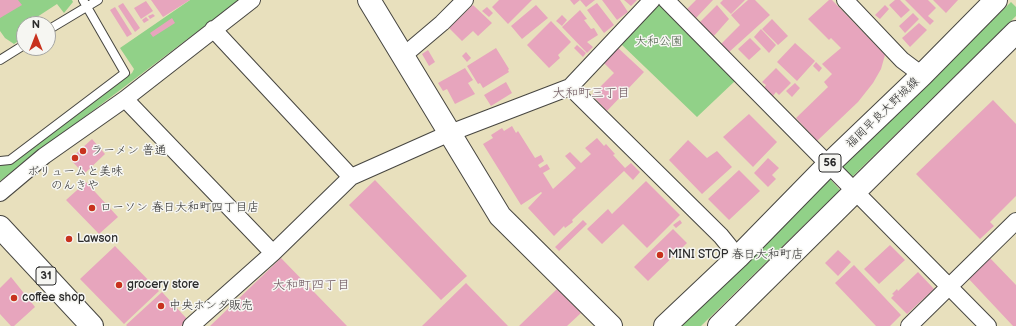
<!DOCTYPE html>
<meta charset="utf-8">
<style>
body{margin:0}
#map{position:relative;width:1016px;height:326px;overflow:hidden;background:#e8e0bd;font-family:"Balsamiq Sans",sans-serif}
canvas{display:block}
.north{position:absolute;left:16px;top:16px;width:40px;height:40px;box-sizing:border-box;background:#f6f6f2;border:1px solid #a5a5a2;border-radius:50%;rotate:0deg;font-size:11px;font-weight:700;line-height:16px;text-align:center;color:#2b2b2b}
.north::after{content:'';display:block;margin:auto;width:14px;height:18px;background:#c8321e;clip-path:polygon(50% 0,100% 100%,50% 72%,0 100%)}
</style>
<div id="map">
<canvas width="1016" height="326"></canvas>
<div class="north">N</div>
</div>
<script>
const g = document.querySelector('canvas').getContext('2d');
g.lineJoin = 'round';
function fillPath(path, color) { g.fillStyle = color; g.fill(path, 'evenodd'); }
const toPath = rows => new Path2D(rows.map(r => 'M' + r).join(''));
function strokePath(path, color, width, dash) { g.strokeStyle = color; g.lineWidth = width; g.lineCap = dash ? 'butt' : 'round'; g.setLineDash(dash || []); g.stroke(path); }
function label(font, color, halo, rows, align = 'center') {
  g.font = font + ' "Balsamiq Sans","Klee One",sans-serif'; g.lineWidth = 3; g.setLineDash([]); g.textBaseline = 'middle'; g.strokeStyle = halo; g.fillStyle = color; for (const [text, x, y, turn = 0] of rows) {
    g.save(); g.translate(x, y); g.rotate((+turn || 0) * Math.PI / 180); g.textAlign = isNaN(turn) ? turn : align; if (halo) g.strokeText(text, 0, 0); g.fillText(text, 0, 0); g.restore();
  }
}
fillPath(toPath([
 [0,0,72,0,73,2,64,13,57,4,37,17,41,24,24,24,24,37,14,44,5,38,0,31],
 [190,0,239,0,0,181,0,165,8,165,15,160,132,73,134,69,120,48],
 [1011,2,1016,7,1016,16,852,177,842,167],
 [658,3,735,81,697,117,620,43],
 [830,179,840,190,701,326,682,326]
]), '#91d188');
fillPath(toPath([
 [0,0,18,0,22,5,0,18],
 [151,0,190,0,163,17],
 [499,0,532,0,508,24,492,7],
 [570,0,595,0,586,7,580,0,574,5],
 [602,0,620,0,628,12,617,20],
 [624,0,637,0,631,6],
 [696,0,713,0,696,18,687,9],
 [723,0,745,0,731,14,720,3],
 [748,0,755,0,770,15,728,53,720,45,740,25,731,15],
 [829,0,832,0,885,55,881,69,873,83,858,102,817,141,796,118,828,87,824,82,832,74,822,64,841,48,831,38,829,40,808,19],
 [895,0,900,0,910,10,901,18,889,5],
 [905,0,928,0,936,8,928,16,934,21,930,25],
 [933,0,958,0,946,13],
 [146,1,153,11,141,19,134,8],
 [123,3,140,28,135,32,118,6],
 [597,3,614,25,604,33,587,10],
 [473,5,492,23,478,36,473,31,462,41,449,28],
 [536,5,548,18,522,39,511,26],
 [717,5,729,19,713,37,699,23],
 [885,5,889,9,880,19,875,15],
 [115,7,132,34,127,37,110,10],
 [487,7,493,13,489,17,482,11],
 [580,10,587,19,584,20,591,29,594,28,598,35,587,42,593,47,587,53,562,27],
 [913,13,919,19,905,33,899,26],
 [153,14,155,16,150,19,148,16],
 [562,15,567,20,562,26,556,21],
 [146,17,149,20,144,23,142,20],
 [172,18,175,23,153,37,150,33],
 [772,19,788,36,778,45,762,29],
 [551,21,571,42,558,55,560,58,549,68,527,45],
 [919,23,927,30,910,47,902,38],
 [761,29,776,45,769,53,754,37],
 [750,38,761,49,749,60,738,49],
 [795,43,815,61,797,81,777,62],
 [577,45,586,53,583,57,574,48],
 [617,47,644,72,607,111,592,95,614,73,603,62],
 [496,48,509,69,508,70,509,72,483,88,480,83,478,84,467,66],
 [428,50,435,62,429,66,422,54],
 [466,52,471,58,467,62,462,56],
 [816,62,822,68,819,72,813,66],
 [465,68,473,80,468,83,475,94,455,104,447,89,443,91,438,83],
 [776,68,791,83,779,95,776,92,773,96,764,88,766,85,762,82],
 [506,82,512,93,491,106,484,95],
 [795,83,800,88,792,97,786,91],
 [993,100,1016,124,1016,196,990,222,994,226,980,239,916,174],
 [749,114,777,142,753,167,723,137],
 [512,126,516,133,518,131,535,158,541,155,544,161,538,165,540,168,547,164,550,169,543,173,553,189,576,168,565,156,570,152,581,163,591,154,585,148,597,138,604,146,606,144,615,154,613,155,625,168,631,163,640,172,633,180,624,171,572,220,573,222,565,228,564,226,554,236,528,208,542,193,541,192,521,205,483,144,493,138,491,135,502,128,504,131],
 [92,139,105,154,84,174,70,159],
 [688,140,707,158,717,151,732,167,702,194,669,160],
 [768,158,779,168,772,175,776,179,768,187,754,173],
 [739,170,760,191,729,220,708,199],
 [375,180,467,276,441,300,349,205],
 [646,181,680,215,647,248,623,224,602,244,587,229,608,209,612,214],
 [86,182,118,217,99,234,66,200],
 [583,220,587,224,559,251,555,247],
 [680,220,682,223,676,228,673,225],
 [673,229,687,243,648,281,634,267],
 [890,245,905,260,879,284,864,269],
 [115,246,159,291,124,324,80,279],
 [838,250,851,262,838,276,825,263],
 [989,257,1016,285,1016,326,1013,326,967,277],
 [281,258,347,326,210,326],
 [854,265,901,315,890,326,876,326,835,283],
 [918,272,934,289,907,314,891,298,894,295,892,294,897,289,898,291],
 [11,277,35,307,14,326,11,326,0,314,0,288],
 [466,283,508,326,422,326],
 [557,289,581,313,567,326,519,326],
 [162,292,188,320,181,326,127,326,126,325]
]), '#e7a5bd');
const lane = toPath([
 [48,30,98,0],
 [0,60,24,45],
 [0,161,10,160,125,73,83,0]
]);
const street = toPath([
 [666,0,988,326],
 [845,0,902,60,922,75],
 [213,29,351,177],
 [403,56,442,23,465,0],
 [570,87,721,236,738,257],
 [125,99,273,253],
 [0,193,44,156,125,99,252,0],
 [191,326,273,253,351,177,450,133,570,87,652,0],
 [909,326,1016,221]
]);
const secondary = toPath([
 [369,0,500,216,611,326]
]);
const primary = toPath([
 [0,227,92,326],
 [665,326,738,257,828,165,922,75,996,0],
 [719,326,1016,32]
]);
strokePath(lane, '#474641', 10);
strokePath(street, '#474641', 18);
strokePath(secondary, '#474641', 24);
strokePath(primary, '#474641', 24);
strokePath(lane, '#fff', 8);
strokePath(street, '#fff', 16);
strokePath(secondary, '#fff', 22);
strokePath(primary, '#fff', 22);
for (const [x, y, r, color] of [
 [83,151,4,"#c8321e"],
 [75,158,4,"#c8321e"],
 [92,208,4,"#c8321e"],
 [69,239,4,"#c8321e"],
 [660,255,4,"#c8321e"],
 [119,285,4,"#c8321e"],
 [14,298,4,"#c8321e"],
 [161,306,4,"#c8321e"]
]) { const dot = new Path2D(); dot.arc(x, y, r, 0, 2 * Math.PI); g.fillStyle = color; g.fill(dot); strokePath(dot, '#f6f6f2', 1.5); }
for (const [x, y, w] of [
 [830,163,22],
 [46,276,20]
]) { const box = new Path2D(); box.roundRect(x - w / 2, y - 9, w, 18, 3); g.fillStyle = '#f6f6f2'; g.fill(box); strokePath(box, '#2b2b2b', 1); }
label('bold 11px', '#2b2b2b', null, [
 ["56",830,163],
 ["31",46,276]
]);
label('12px', '#4a5d47', '#f6f6f2', [
 ["大和公園",659,42]
]);
label('12px', '#2b2b2b', '#f6f6f2', [
 ["福岡早良大野城線",883,113,-44]
]);
label('12px', '#2b2b2b', '#f6f6f2', [
 ["ラーメン 普通",91,151],
 ["ボリュームと美味",75,172,"center"],
 ["のんきや",75,186,"center"],
 ["ローソン 春日大和町四丁目店",100,208],
 ["Lawson",77,239],
 ["MINI STOP 春日大和町店",668,255],
 ["grocery store",127,285],
 ["coffee shop",22,298],
 ["中央ホンダ販売",169,306]
], 'left');
label('13px', '#6d565e', '#f6f6f2', [
 ["大和町三丁目",591,94],
 ["大和町四丁目",311,286]
]);
</script>
